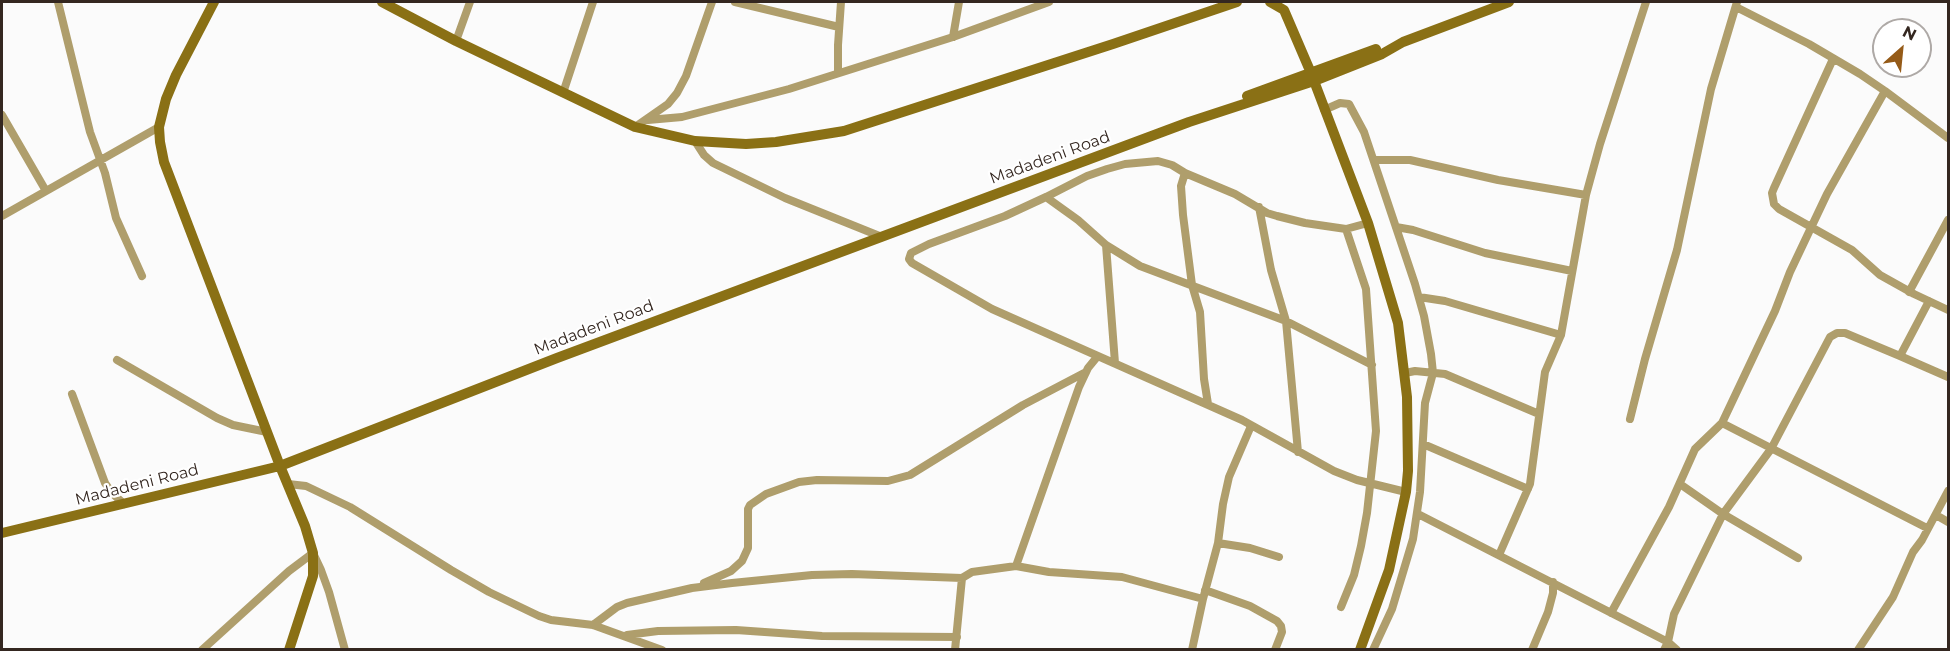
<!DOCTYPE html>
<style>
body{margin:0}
#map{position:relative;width:1950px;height:651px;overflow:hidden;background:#fbfbfb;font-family:Montserrat,sans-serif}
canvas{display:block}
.frame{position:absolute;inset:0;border:3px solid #342720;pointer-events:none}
.north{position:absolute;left:1872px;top:18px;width:60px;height:60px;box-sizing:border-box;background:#fff;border:2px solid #aea9a6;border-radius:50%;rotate:27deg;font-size:16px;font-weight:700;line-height:24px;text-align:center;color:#342720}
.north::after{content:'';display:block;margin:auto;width:21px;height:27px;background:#955b18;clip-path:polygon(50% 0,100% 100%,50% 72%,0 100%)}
</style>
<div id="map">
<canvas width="1950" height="651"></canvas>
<div class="frame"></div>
<div class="north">N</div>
</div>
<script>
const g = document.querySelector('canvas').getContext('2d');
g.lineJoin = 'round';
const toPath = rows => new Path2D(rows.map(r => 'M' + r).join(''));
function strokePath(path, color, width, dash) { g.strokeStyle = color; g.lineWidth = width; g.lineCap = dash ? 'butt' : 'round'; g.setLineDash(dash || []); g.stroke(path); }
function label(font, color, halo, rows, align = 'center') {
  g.font = font + ' Montserrat,sans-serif'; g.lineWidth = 4.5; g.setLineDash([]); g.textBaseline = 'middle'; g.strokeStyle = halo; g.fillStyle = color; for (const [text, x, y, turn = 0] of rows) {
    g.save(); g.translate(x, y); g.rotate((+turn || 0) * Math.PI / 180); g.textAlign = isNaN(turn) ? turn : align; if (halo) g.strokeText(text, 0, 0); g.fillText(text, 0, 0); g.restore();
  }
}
strokePath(toPath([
 [58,2,90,132,105,173,116,218,142,276],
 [735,2,839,27],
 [1736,7,1809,44,1860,74,1885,91,1948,138],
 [953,37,959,2],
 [456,41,470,2],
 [1833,59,1774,188,1772,193,1774,204,1779,209,1852,250,1880,275,1914,294,1948,310],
 [838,73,838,45,841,2],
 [563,93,593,2],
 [1324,110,1340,103,1349,104,1364,132,1415,284,1424,316,1431,354,1433,373,1425,403,1420,492,1413,539,1392,609,1373,650],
 [2,115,46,191],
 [648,120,682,117,789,89,953,37,1049,2],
 [635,127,668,104,677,93,686,76,712,2],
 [695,141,704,155,713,163,785,198,882,237],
 [1375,160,1410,160,1498,180,1586,195],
 [1185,173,1172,165,1158,161,1125,164,1107,169,1087,176,1046,197,1005,216,929,244,911,253,909,259,912,263,992,309,1242,420,1334,471,1357,480,1406,492],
 [1046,197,1078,220,1106,245,1140,266,1286,321,1372,365],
 [1259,207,1271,270,1286,321,1298,452],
 [2,216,159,127],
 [1396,227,1413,230,1485,253,1572,271],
 [1106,245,1115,363],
 [1909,292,1948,220],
 [1419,297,1445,301,1561,335],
 [1900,356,1948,377],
 [117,360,217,418,233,425,267,432],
 [1405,373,1415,371,1445,374,1539,414],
 [72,394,105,483,112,493,124,504],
 [1208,404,1204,379,1200,312,1192,285,1183,215,1181,186,1185,173,1235,194,1267,213,1277,216,1305,223,1346,229,1368,223],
 [1630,419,1645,359,1677,250,1711,89,1737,2],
 [1722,423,1927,528],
 [1423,444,1528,489],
 [288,484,306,486,350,507,451,570,489,592,539,616,551,620,593,625,662,650],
 [1680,484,1723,514,1771,449,1830,337,1837,333,1845,333,1900,356,1929,301],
 [1418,514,1668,642,1677,650],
 [1936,515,1948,522],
 [1218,543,1250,548,1279,557],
 [1499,555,1530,484,1545,372,1561,335,1586,195,1600,144,1646,2],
 [1016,566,1049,572,1122,577,1203,599],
 [704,583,731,571,742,561,748,548,748,509,750,505,766,494,799,482,817,480,888,481,910,475,1023,405,1086,372],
 [1205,590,1250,606,1277,621,1281,626,1282,632,1275,650],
 [1341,607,1354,575,1361,546,1367,513,1376,431,1366,289,1346,229],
 [1611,613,1669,507,1695,449,1722,423,1775,311,1790,272,1827,194,1885,91],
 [593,625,617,607,627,603,692,588,732,583,812,575,852,574,962,578,972,572,1016,566,1079,387,1088,368,1097,357],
 [627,635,658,631,736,630,822,636,957,637],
 [202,650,289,571,313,553,321,570,329,592,345,650],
 [955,650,962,578],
 [1192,650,1203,599,1218,543,1223,504,1229,477,1251,426],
 [1532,650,1548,612,1553,593,1553,582],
 [1664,650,1668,642,1674,614,1723,514,1798,558],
 [1858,650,1893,597,1913,552,1922,540,1948,491]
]), '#af9e6c', 8);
strokePath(toPath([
 [214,2,176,75,166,99,159,127,160,142,164,162,280,466,305,526,313,553,313,576,289,650],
 [382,2,456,41,635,127,695,141,746,144,776,142,844,131,1113,44,1237,2],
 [1270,2,1284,10,1311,73,1368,223,1398,323,1407,397,1408,471,1406,492,1389,570,1360,650],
 [1247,96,1376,49],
 [2,533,280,466,557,358,1189,122,1314,81,1382,54,1403,42,1509,2]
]), '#8a7015', 10);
label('16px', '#342720', '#fff', [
 ["Madadeni Road",1050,158,-20],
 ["Madadeni Road",594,328,-21],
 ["Madadeni Road",137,485,-14]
]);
</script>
